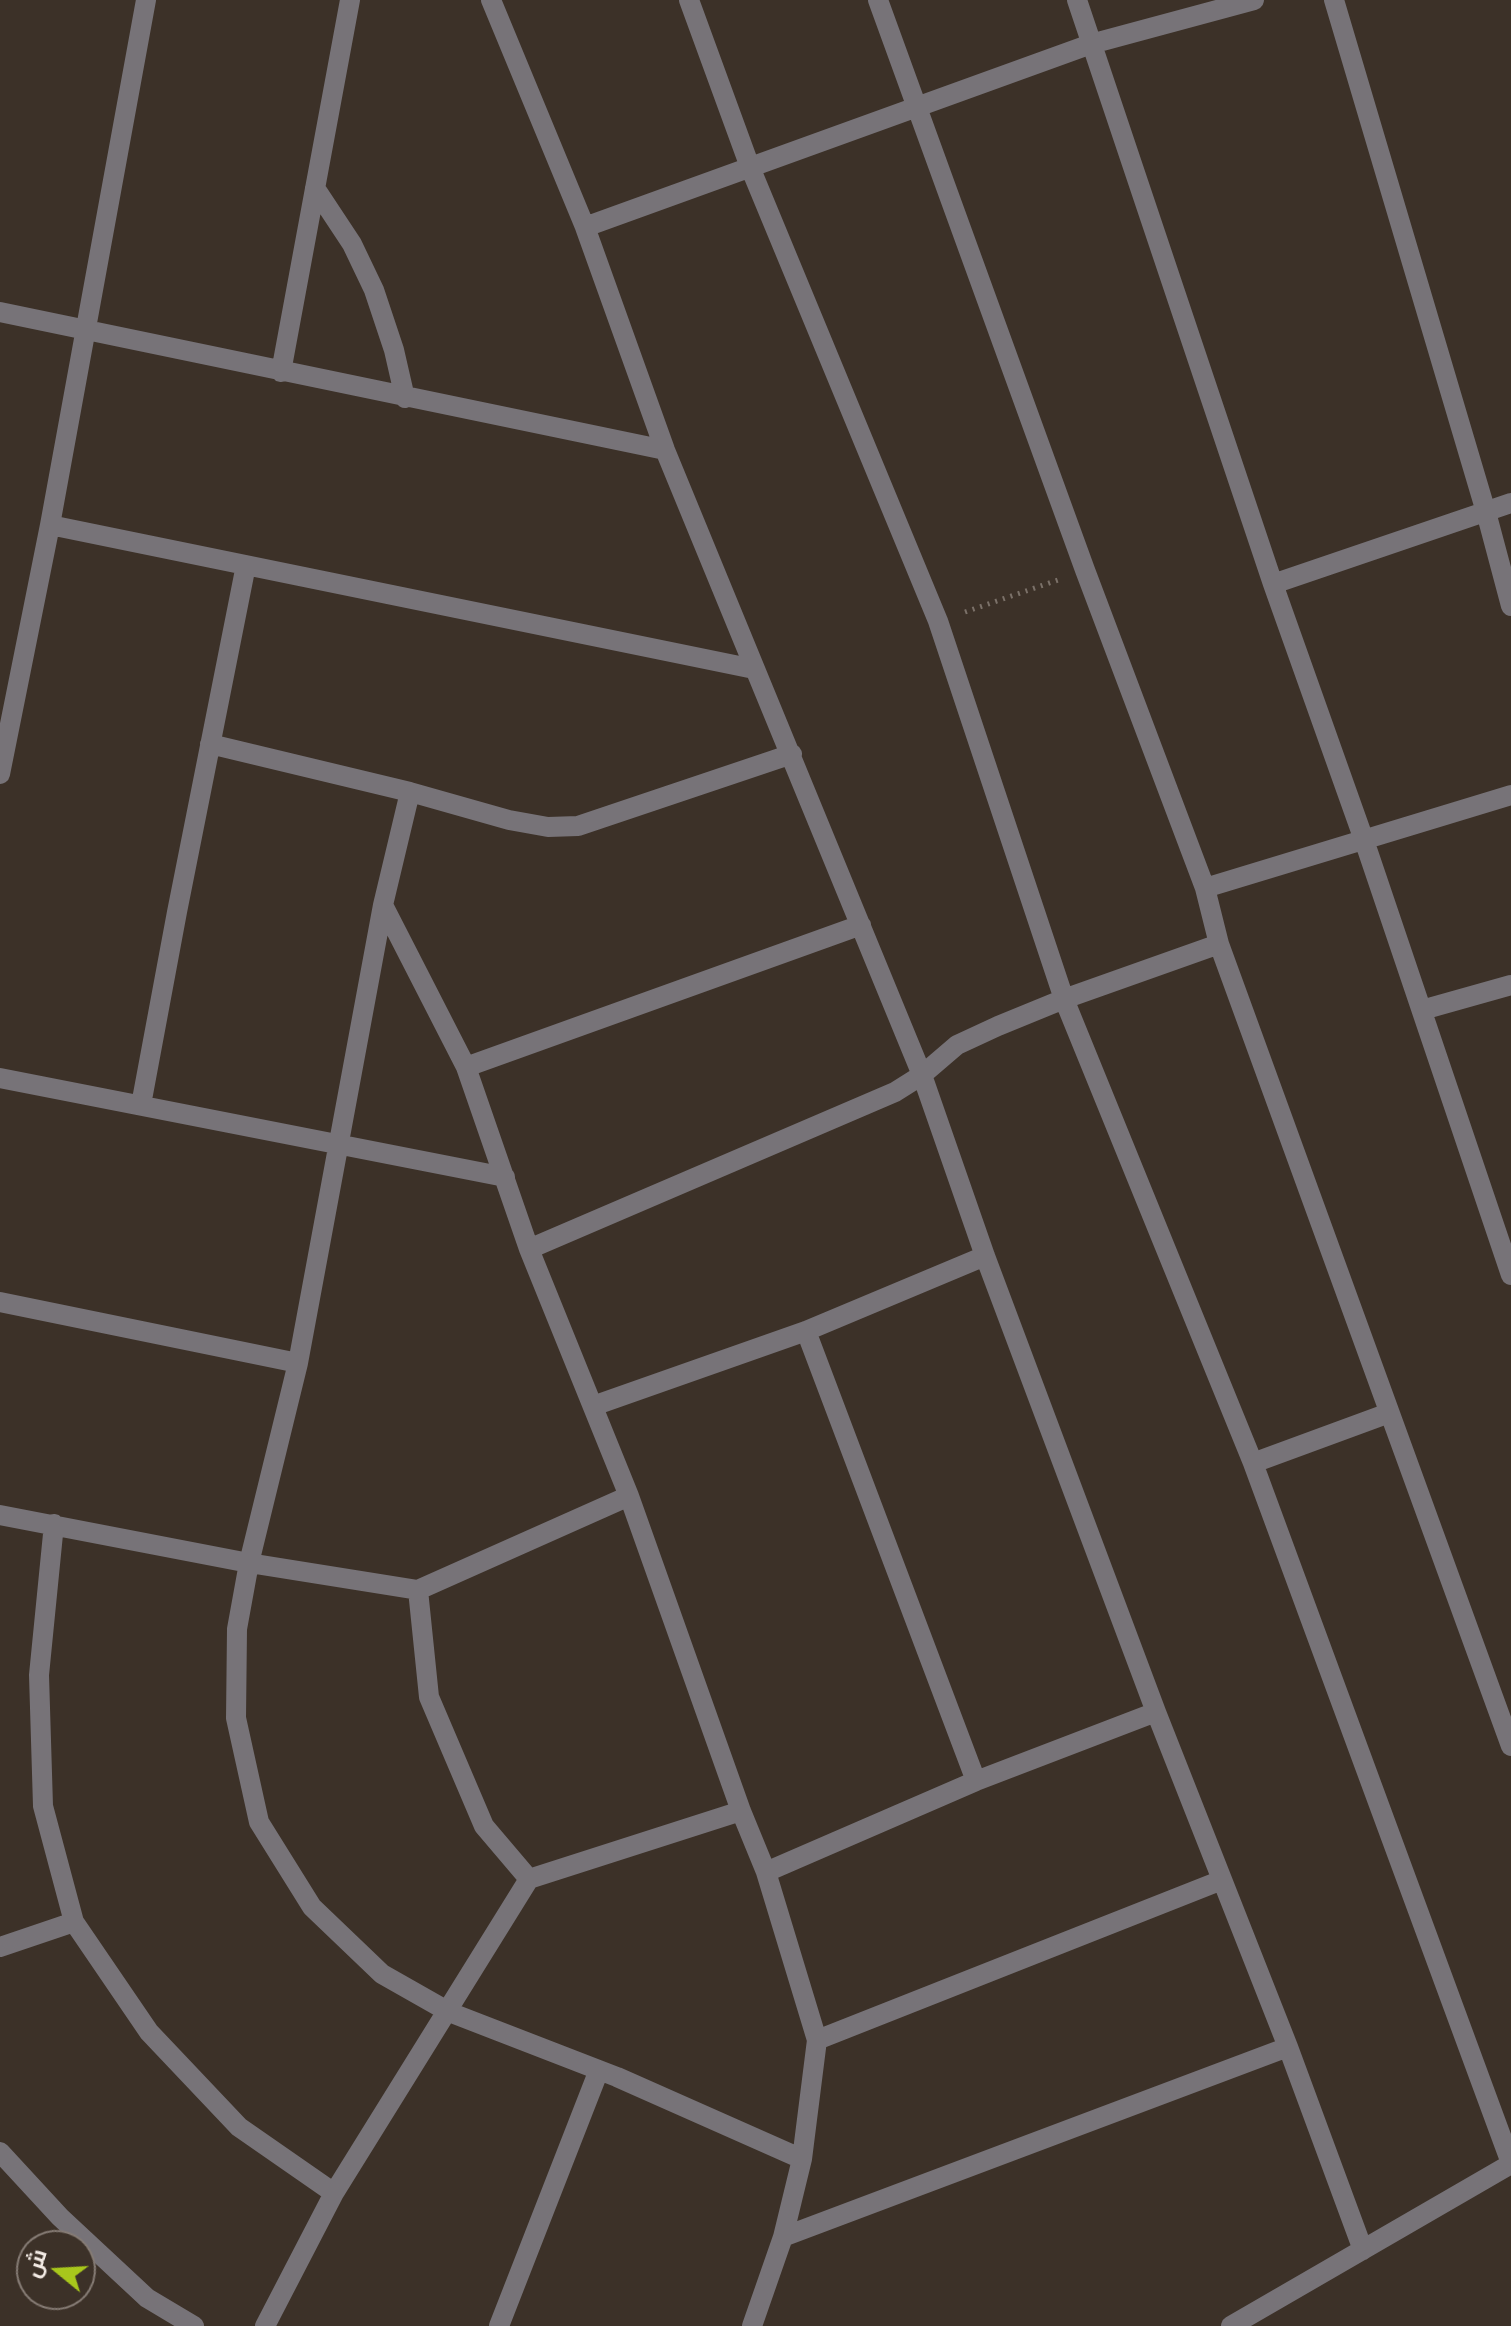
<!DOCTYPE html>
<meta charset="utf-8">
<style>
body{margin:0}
#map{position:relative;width:1511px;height:2326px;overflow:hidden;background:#3c3128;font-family:"IBM Plex Serif",Cairo,serif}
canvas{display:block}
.north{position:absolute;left:16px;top:2230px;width:80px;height:80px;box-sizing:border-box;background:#3c3128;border:2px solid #857b74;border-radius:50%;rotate:288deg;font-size:22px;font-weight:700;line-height:32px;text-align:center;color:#f3ebe5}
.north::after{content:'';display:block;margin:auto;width:28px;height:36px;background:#a8c71c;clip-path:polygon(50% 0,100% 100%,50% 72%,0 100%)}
</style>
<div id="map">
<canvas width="1511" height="2326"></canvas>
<div class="north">ش</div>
</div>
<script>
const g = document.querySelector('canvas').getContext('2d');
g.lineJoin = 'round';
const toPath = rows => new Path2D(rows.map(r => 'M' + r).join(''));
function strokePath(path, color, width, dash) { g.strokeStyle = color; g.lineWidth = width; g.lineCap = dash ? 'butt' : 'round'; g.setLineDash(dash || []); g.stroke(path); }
strokePath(toPath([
 [965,612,1058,580]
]), '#7b7169', 5, [2, 6]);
strokePath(toPath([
 [491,0,585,227,665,450,922,1075,985,1256,1156,1712,1288,2047,1363,2250],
 [689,0,750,167,938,621,1064,999,1253,1463,1511,2163],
 [878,0,1085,570,1205,888,1219,944,1511,1746],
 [1077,0,1273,584,1364,840,1511,1275],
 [1334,0,1486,512,1511,606],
 [315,188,352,244,374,290,394,350,405,398],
 [585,227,1091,44,1254,0],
 [0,312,665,450],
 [281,372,350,0],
 [50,525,754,669],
 [1273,584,1511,503],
 [210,744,410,792,509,820,548,827,578,826,792,754],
 [0,774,50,525,146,0],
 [410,792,383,905,298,1363,249,1563,237,1629,236,1718,259,1822,312,1907,382,1974,449,2012,617,2077,802,2159],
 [1205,888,1511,795],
 [383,905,466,1067,529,1249,629,1496,741,1811,766,1872,817,2040,802,2159,783,2237,752,2326],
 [1422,1010,1511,985],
 [466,1067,861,925],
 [0,1078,505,1177],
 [141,1105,177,912,246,565],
 [529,1249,895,1092,922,1075,957,1045,998,1026,1064,999,1219,944],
 [0,1302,298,1363],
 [806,1331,976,1781],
 [593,1406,806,1331,985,1256],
 [1253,1463,1389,1413],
 [0,1515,249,1563,418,1590,629,1496],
 [54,1524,39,1675,43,1806,74,1922,149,2032,239,2127,334,2193],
 [418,1590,429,1697,484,1826,529,1879,741,1811],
 [766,1872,976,1781,1156,1712],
 [0,1947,74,1922],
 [817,2040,1222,1880],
 [0,2152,60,2217,147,2298,194,2326],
 [783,2237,1288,2047],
 [265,2326,334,2193,529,1879],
 [499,2326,599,2070],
 [1231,2326,1511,2164]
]), '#777378', 20);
</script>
